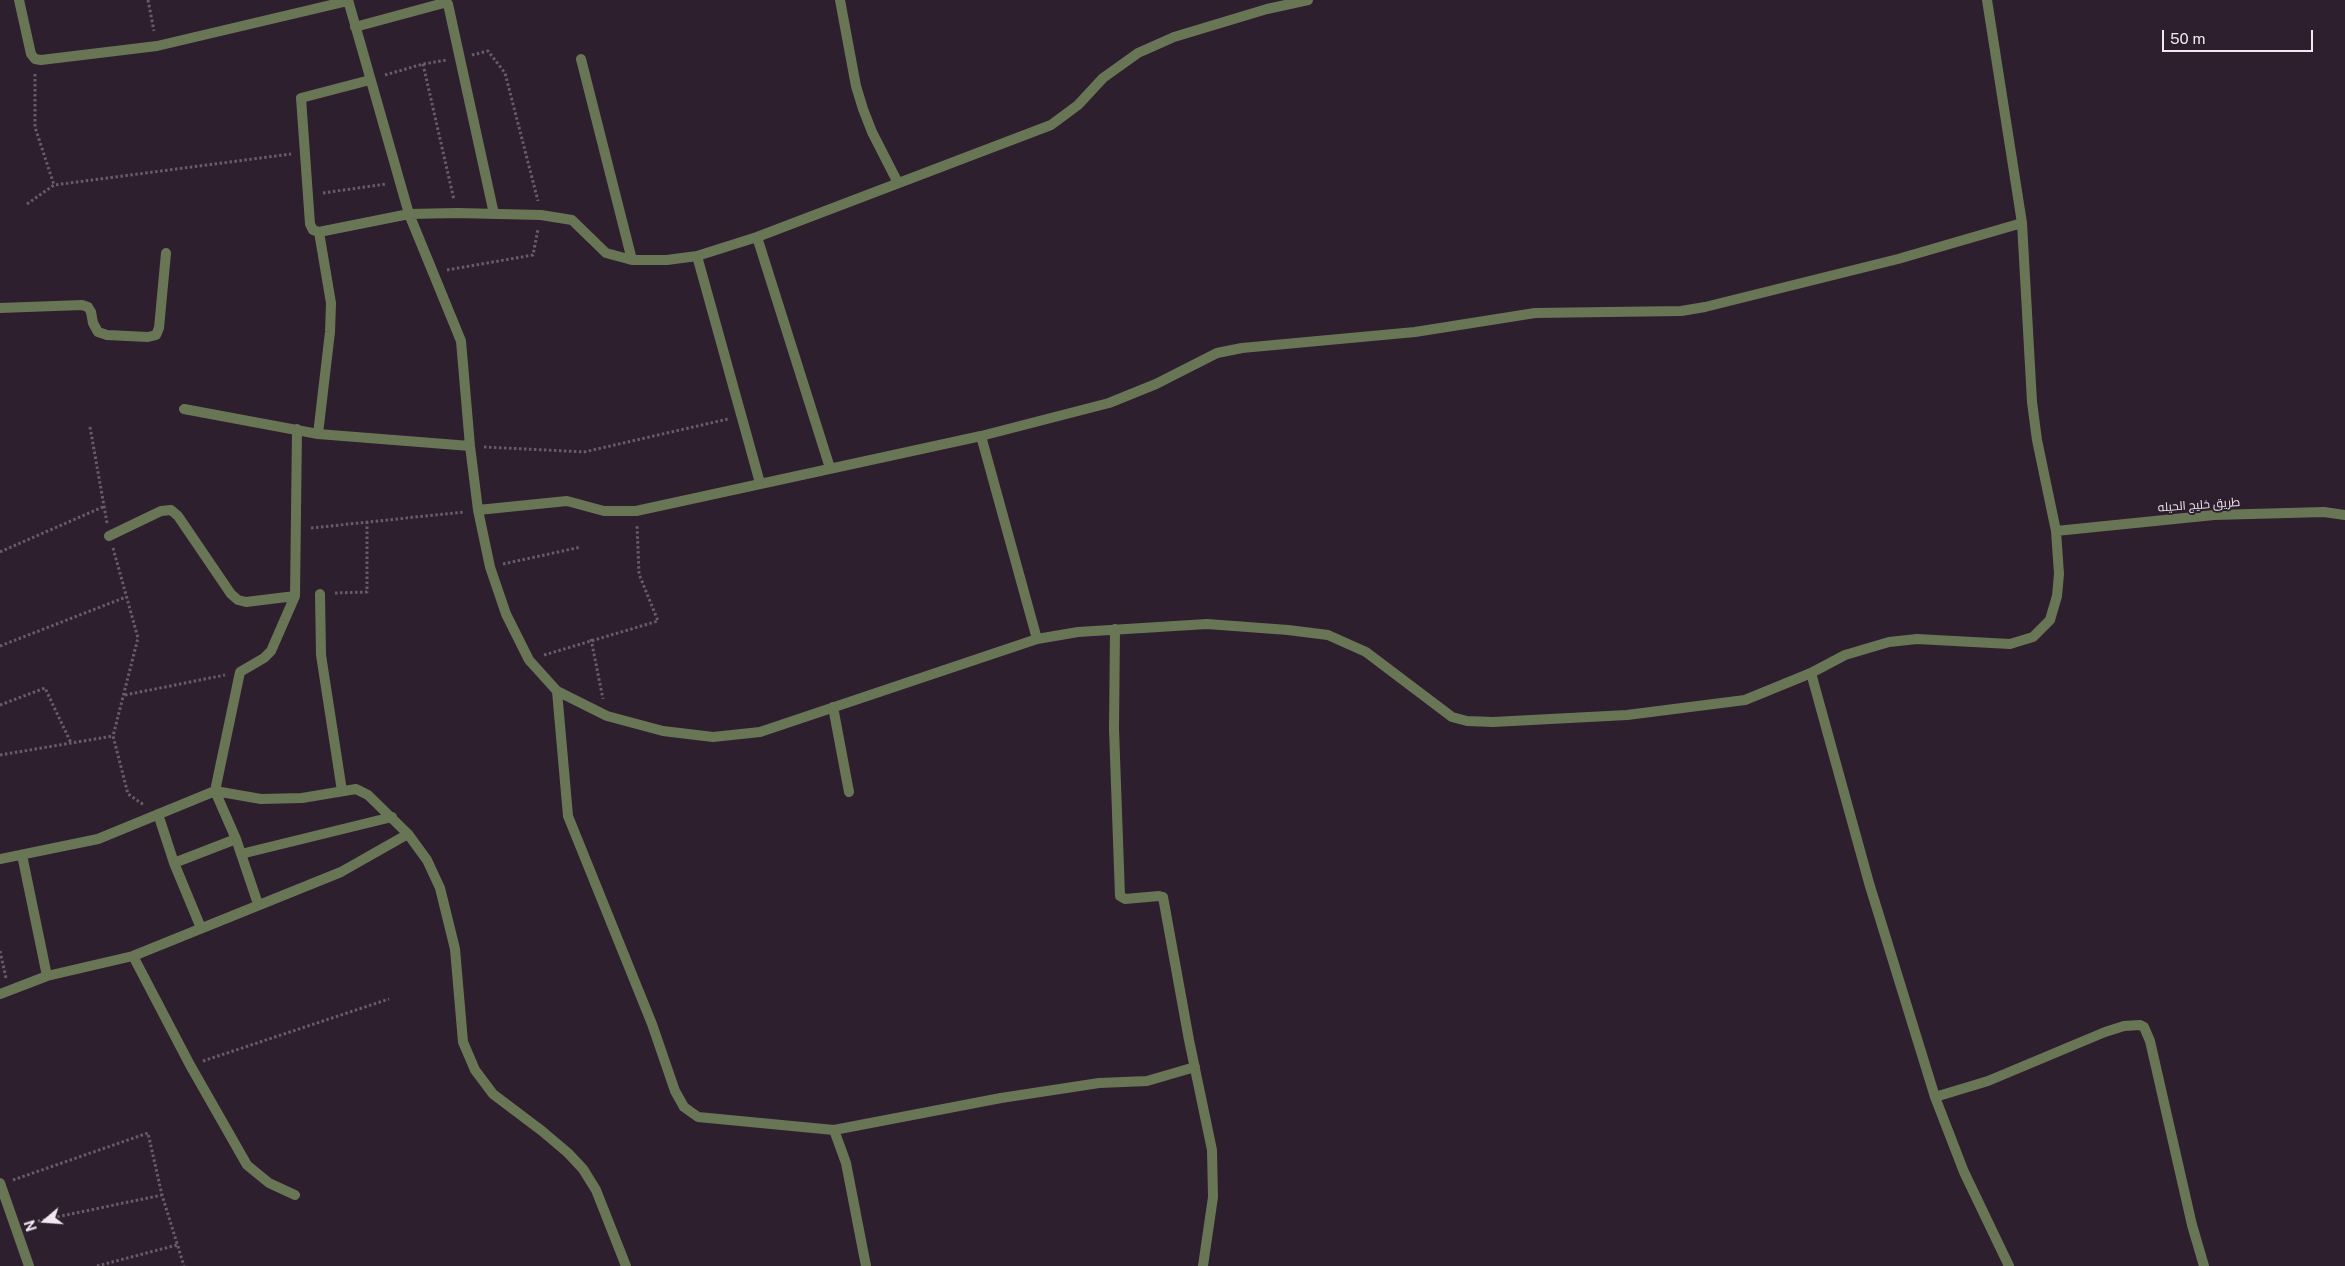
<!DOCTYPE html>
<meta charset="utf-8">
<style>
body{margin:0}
#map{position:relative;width:2345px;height:1266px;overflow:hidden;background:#2d1f2d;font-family:"Public Sans",sans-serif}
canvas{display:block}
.north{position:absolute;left:20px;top:1196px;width:50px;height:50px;-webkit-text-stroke:4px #2d1f2d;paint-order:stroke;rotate:252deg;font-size:14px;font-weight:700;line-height:20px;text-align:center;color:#f1e8f1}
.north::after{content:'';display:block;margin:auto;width:18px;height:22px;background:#f1e8f1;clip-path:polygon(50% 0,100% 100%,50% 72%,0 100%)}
.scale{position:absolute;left:2162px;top:30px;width:151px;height:22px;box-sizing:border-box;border:2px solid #f1e8f1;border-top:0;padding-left:6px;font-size:15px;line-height:18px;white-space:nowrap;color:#f1e8f1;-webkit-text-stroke:4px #2d1f2d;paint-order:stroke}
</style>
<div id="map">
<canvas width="2345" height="1266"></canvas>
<div class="north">N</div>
<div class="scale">50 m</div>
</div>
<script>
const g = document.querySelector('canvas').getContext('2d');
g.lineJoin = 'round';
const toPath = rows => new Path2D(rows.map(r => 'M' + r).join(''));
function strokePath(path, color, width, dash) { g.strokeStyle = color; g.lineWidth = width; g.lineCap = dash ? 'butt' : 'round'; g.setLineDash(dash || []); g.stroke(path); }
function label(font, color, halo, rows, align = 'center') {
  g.font = font + ' "Public Sans",Cairo,sans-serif'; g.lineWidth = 4; g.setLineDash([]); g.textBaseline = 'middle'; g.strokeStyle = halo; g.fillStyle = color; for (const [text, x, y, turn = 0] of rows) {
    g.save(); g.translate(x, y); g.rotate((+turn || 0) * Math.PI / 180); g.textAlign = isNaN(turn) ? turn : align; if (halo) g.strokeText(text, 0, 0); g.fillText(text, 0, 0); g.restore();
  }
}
strokePath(toPath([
 [148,0,154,31],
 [472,55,488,51,505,73,538,201],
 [423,64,454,200],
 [35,74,35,127,54,185],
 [385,75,423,64,447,60],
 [323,193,386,184],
 [27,204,54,185,291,154],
 [447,270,533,255,538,229],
 [90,427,107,523],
 [484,447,584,452,728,419],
 [311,528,464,512],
 [113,548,138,638,113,736,128,794,144,805],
 [0,552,103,507],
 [503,564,581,547],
 [335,593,367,592,367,521],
 [591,639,603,699],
 [0,646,126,597],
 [544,655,658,621,639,574,637,524],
 [125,695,225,675],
 [0,705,45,688,71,743],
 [0,755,113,736],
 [0,951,6,978],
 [203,1061,389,999],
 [13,1180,148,1133,162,1195,184,1266],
 [28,1223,162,1195],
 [97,1266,177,1245]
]), '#695c69', 3, [2.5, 2.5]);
strokePath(toPath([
 [19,0,31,54,35,59,41,60,157,46,348,1],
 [348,0,409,214,461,341,470,446,478,510,490,567,506,614,529,660,557,691,607,716,663,731,713,737,760,732,1037,639,1078,632,1207,624,1288,630,1328,635,1366,652,1452,717,1467,721,1493,722,1627,715,1745,700,1811,673,1845,655,1889,642,1917,639,2010,644,2033,637,2050,620,2057,596,2059,574,2056,531,2037,440,2032,402,2022,223,1987,0],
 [840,0,856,86,863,109,872,132,898,183],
 [355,27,444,3,448,4,494,214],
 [581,59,632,260],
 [370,80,301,98,310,224,313,230,319,232,409,214,457,213,541,215,572,220,606,253,632,260,667,260,697,256,757,237,1051,125,1078,105,1103,78,1138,53,1174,37,1267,9,1308,0],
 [757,237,830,468],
 [697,256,760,483],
 [0,308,82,305,88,307,91,312,93,323,98,332,107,335,148,337,156,335,159,328,166,253],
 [184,409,318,434,470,446],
 [318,434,330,332,331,303,319,232],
 [981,436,1037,639],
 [478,510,567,501,604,511,636,511,981,436,1109,403,1156,384,1217,353,1242,348,1415,332,1535,313,1681,311,1705,307,1898,259,2022,223],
 [2056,531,2214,515,2324,512,2345,515],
 [109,536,161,511,171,510,178,516,231,594,238,600,246,602,295,596],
 [320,594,321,655,342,791],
 [1115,629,1114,729,1120,896,1125,899,1159,896,1163,897,1189,1040,1212,1150,1213,1197,1203,1266],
 [1811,673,1869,883,1935,1097,1988,1081,2105,1032,2124,1026,2140,1025,2144,1027,2150,1041,2192,1225,2204,1266],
 [557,691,568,816,652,1024,675,1091,684,1107,698,1117,834,1130,846,1163,866,1266],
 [833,707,849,792],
 [158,814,174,863,201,928],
 [241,854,392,817],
 [22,855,47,976],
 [0,859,98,839,215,791,261,799,302,798,356,789,368,795,408,834,427,860,440,888,455,949,463,1042,475,1070,493,1094,542,1131,568,1153,583,1169,596,1190,626,1266],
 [174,863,236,839],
 [258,904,236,839,215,791,240,672,264,658,271,651,295,596,297,429],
 [133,956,190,1065,247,1165,269,1183,295,1195],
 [0,994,47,976,133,956,341,872,408,834],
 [1935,1097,1964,1172,2009,1266],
 [834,1130,1001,1098,1099,1083,1147,1081,1195,1067]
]), '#697656', 10);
strokePath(toPath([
 [0,1183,29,1266]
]), '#697656', 10);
label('12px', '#f1e8f1', '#2d1f2d', [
 ["طريق خليج الحيله",2199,505,-4]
]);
</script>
